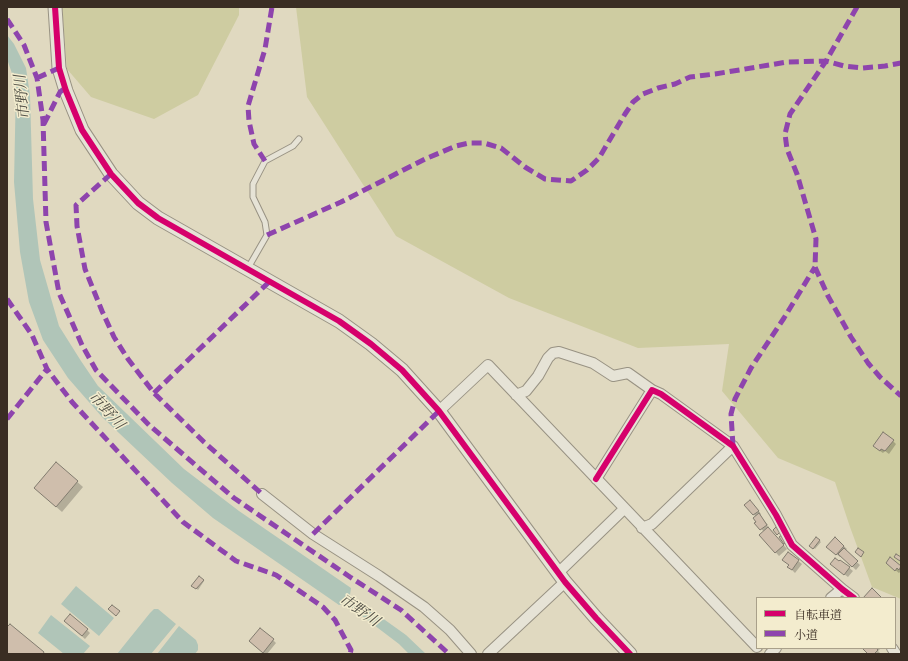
<!DOCTYPE html>
<meta charset="utf-8">
<style>
body{margin:0}
#map{position:relative;width:908px;height:661px;overflow:hidden;background:#e0d9c0;font-family:"IM FELL Great Primer","Noto Serif JP",serif}
canvas{display:block}
.frame{position:absolute;inset:0;border:8px solid #3a2d23;pointer-events:none}
.legend{position:absolute;left:756px;top:597px;width:140px;height:52px;box-sizing:border-box;background:#f3ecce;border:1px solid #a9a08a;margin:0;padding:5px 7px;list-style:none;font-size:12px;color:#3a2d23}
.legend li{display:flex;align-items:center;gap:8px;height:20px}
.legend b{width:20px;border:1px solid #a9a08a}
</style>
<div id="map">
<canvas width="908" height="661"></canvas>
<div class="frame"></div>
<ul class="legend">
<li><b style="height:5px;background:#d6006c"></b>自転車道</li>
<li><b style="height:5px;background:#8e44ad"></b>小道</li>
</ul>
</div>
<script>
const g = document.querySelector('canvas').getContext('2d');
g.lineJoin = 'round';
function fillPath(path, color) { g.fillStyle = color; g.fill(path, 'evenodd'); }
const toPath = rows => new Path2D(rows.map(r => 'M' + r).join(''));
function strokePath(path, color, width, dash) { g.strokeStyle = color; g.lineWidth = width; g.lineCap = dash ? 'butt' : 'round'; g.setLineDash(dash || []); g.stroke(path); }
function label(font, color, halo, rows, align = 'center') {
  g.font = font + ' "IM FELL Great Primer","Noto Serif JP",serif'; g.lineWidth = 3; g.setLineDash([]); g.textBaseline = 'middle'; g.strokeStyle = halo; g.fillStyle = color; for (const [text, x, y, turn = 0] of rows) {
    g.save(); g.translate(x, y); g.rotate((+turn || 0) * Math.PI / 180); g.textAlign = isNaN(turn) ? turn : align; if (halo) g.strokeText(text, 0, 0); g.fillText(text, 0, 0); g.restore();
  }
}
fillPath(toPath([
 [62,7,239,7,239,15,198,95,154,119,91,97,67,69],
 [296,7,901,7,901,599,872,587,850,527,835,482,778,458,722,391,729,344,638,348,509,298,396,236,307,97]
]), '#cecca1');
fillPath(toPath([
 [7,35,14,44,26,68,30,95,33,199,40,260,59,326,81,361,98,386,184,469,239,511,351,588,350,595,406,635,426,654,409,654,399,644,345,603,339,605,213,518,172,483,102,417,68,378,43,340,29,302,20,252,14,182,16,85,7,59],
 [76,586,114,618,99,636,61,604],
 [154,609,158,609,176,624,151,654,117,654,150,613],
 [51,615,90,646,83,654,64,654,38,633],
 [179,626,196,640,198,645,198,650,195,654,157,654]
]), '#b0c5b8');
fillPath(toPath([
 [893,441,896,444,889,454,885,451,883,453,877,449],
 [56,463,83,487,62,512,35,488],
 [746,505,753,505,761,514,760,516,768,525,767,526,787,549,779,556,760,535,764,532,756,523,757,522,756,517],
 [816,538,821,542,815,549,811,545],
 [835,538,847,549,845,551,860,565,856,570,841,556,840,557,831,550],
 [788,553,802,564,795,573,789,567,790,565],
 [890,559,901,567,901,571,899,573,890,566],
 [841,561,853,571,848,577,834,567],
 [200,577,204,581,198,590,193,585],
 [68,624,87,630,90,633,85,639],
 [273,640,276,643,267,654,265,654,253,644],
 [863,648,881,648,878,651,881,654,869,654]
]), '#0003');
const building = toPath([
 [883,432,894,440,885,451,881,449,880,451,873,446,883,432],
 [56,462,78,481,56,507,34,488,56,462],
 [750,500,759,511,753,515,744,505,750,500],
 [759,513,767,525,760,530,754,523,756,522,753,518,759,513],
 [768,527,784,545,775,553,759,535,768,527],
 [776,527,780,532,777,535,773,530,776,527],
 [782,535,787,541,784,544,779,537,782,535],
 [816,537,820,540,813,549,809,546,816,537],
 [835,537,844,546,836,555,826,547,835,537],
 [844,548,858,561,852,567,838,554,844,548],
 [858,548,864,552,861,557,855,552,858,548],
 [788,552,799,560,792,570,787,567,789,565,782,560,788,552],
 [896,554,901,557,900,561,894,557,896,554],
 [890,557,901,566,899,570,897,568,895,571,886,563,890,557],
 [835,558,839,561,840,560,850,567,844,575,830,564,835,558],
 [199,576,204,580,196,589,191,586,199,576],
 [872,588,882,598,863,598,872,588],
 [112,605,120,611,116,616,108,609,112,605],
 [70,614,88,629,82,636,64,621,70,614],
 [10,624,44,652,43,654,7,654,7,627,10,624],
 [260,628,274,639,263,653,249,641,260,628],
 [862,648,876,648,878,650,874,654,868,654,862,648]
]);
fillPath(building, '#cfbeac');
strokePath(building, '#817b6e', 1);
const service = toPath([
 [248,268,267,235,265,222,253,197,253,184,265,161,293,146,299,139]
]);
const minor = toPath([
 [516,395,526,391,538,376,548,358,553,353,559,352,593,363,613,376,628,373,652,390],
 [439,411,488,365,757,647],
 [596,479,652,390,661,394,733,446,776,515,792,545,842,589,854,598],
 [262,494,313,534,379,576,424,607,450,630,471,654],
 [642,528,652,524,733,446],
 [558,573,624,509],
 [831,598,842,589],
 [892,648,896,654],
 [488,654,565,582],
 [770,654,776,648]
]);
const tertiary = toPath([
 [55,7,59,68,66,91,82,130,111,174,138,203,158,218,339,321,371,344,402,370,439,411,565,582,596,618,630,654]
]);
strokePath(service, '#989283', 7);
strokePath(minor, '#989283', 12);
strokePath(tertiary, '#989283', 15);
strokePath(service, '#e6e3d6', 5);
strokePath(minor, '#e6e3d6', 10);
strokePath(tertiary, '#e6e3d6', 13);
strokePath(toPath([
 [857,7,826,61,790,114,785,134,787,149,797,174,816,239,815,267,828,296,851,337,868,363,880,377,901,396],
 [7,19,24,45,37,78,43,120,46,222,59,293,82,345,96,370,149,425,234,498,350,577,401,610,449,654],
 [37,78,59,68],
 [44,124,60,92,65,88],
 [265,161,254,144,249,121,248,106,265,49,272,7],
 [111,174,76,205,77,226,85,269,102,311,114,337,128,359,154,393,204,442,262,494],
 [267,235,341,202,425,159,456,146,469,143,484,143,501,148,525,167,545,179,571,181,587,170,599,158,625,114,633,102,643,94,658,88,675,84,690,77,715,74,787,62,826,61,844,66,863,68,885,66,901,63],
 [7,299,32,335,47,369,72,402,183,522,236,561,276,575,323,607,335,620,351,650,350,654],
 [154,393,270,281],
 [7,419,47,369],
 [733,446,731,414,735,399,751,368,784,318,815,267],
 [313,534,439,411]
]), '#8e44ad', 5, [10, 5]);
strokePath(toPath([
 [55,7,59,68,66,91,82,130,111,174,138,203,158,218,339,321,371,344,402,370,439,411,565,582,596,618,630,654],
 [596,479,652,390,661,394,733,446,776,515,792,545,842,589,854,598]
]), '#d6006c', 6);
label('italic 15px', '#525148', '#f3ecce', [
 ["市野川",23,97,-96],
 ["市野川",106,411,48],
 ["市野川",359,611,35]
]);
</script>
